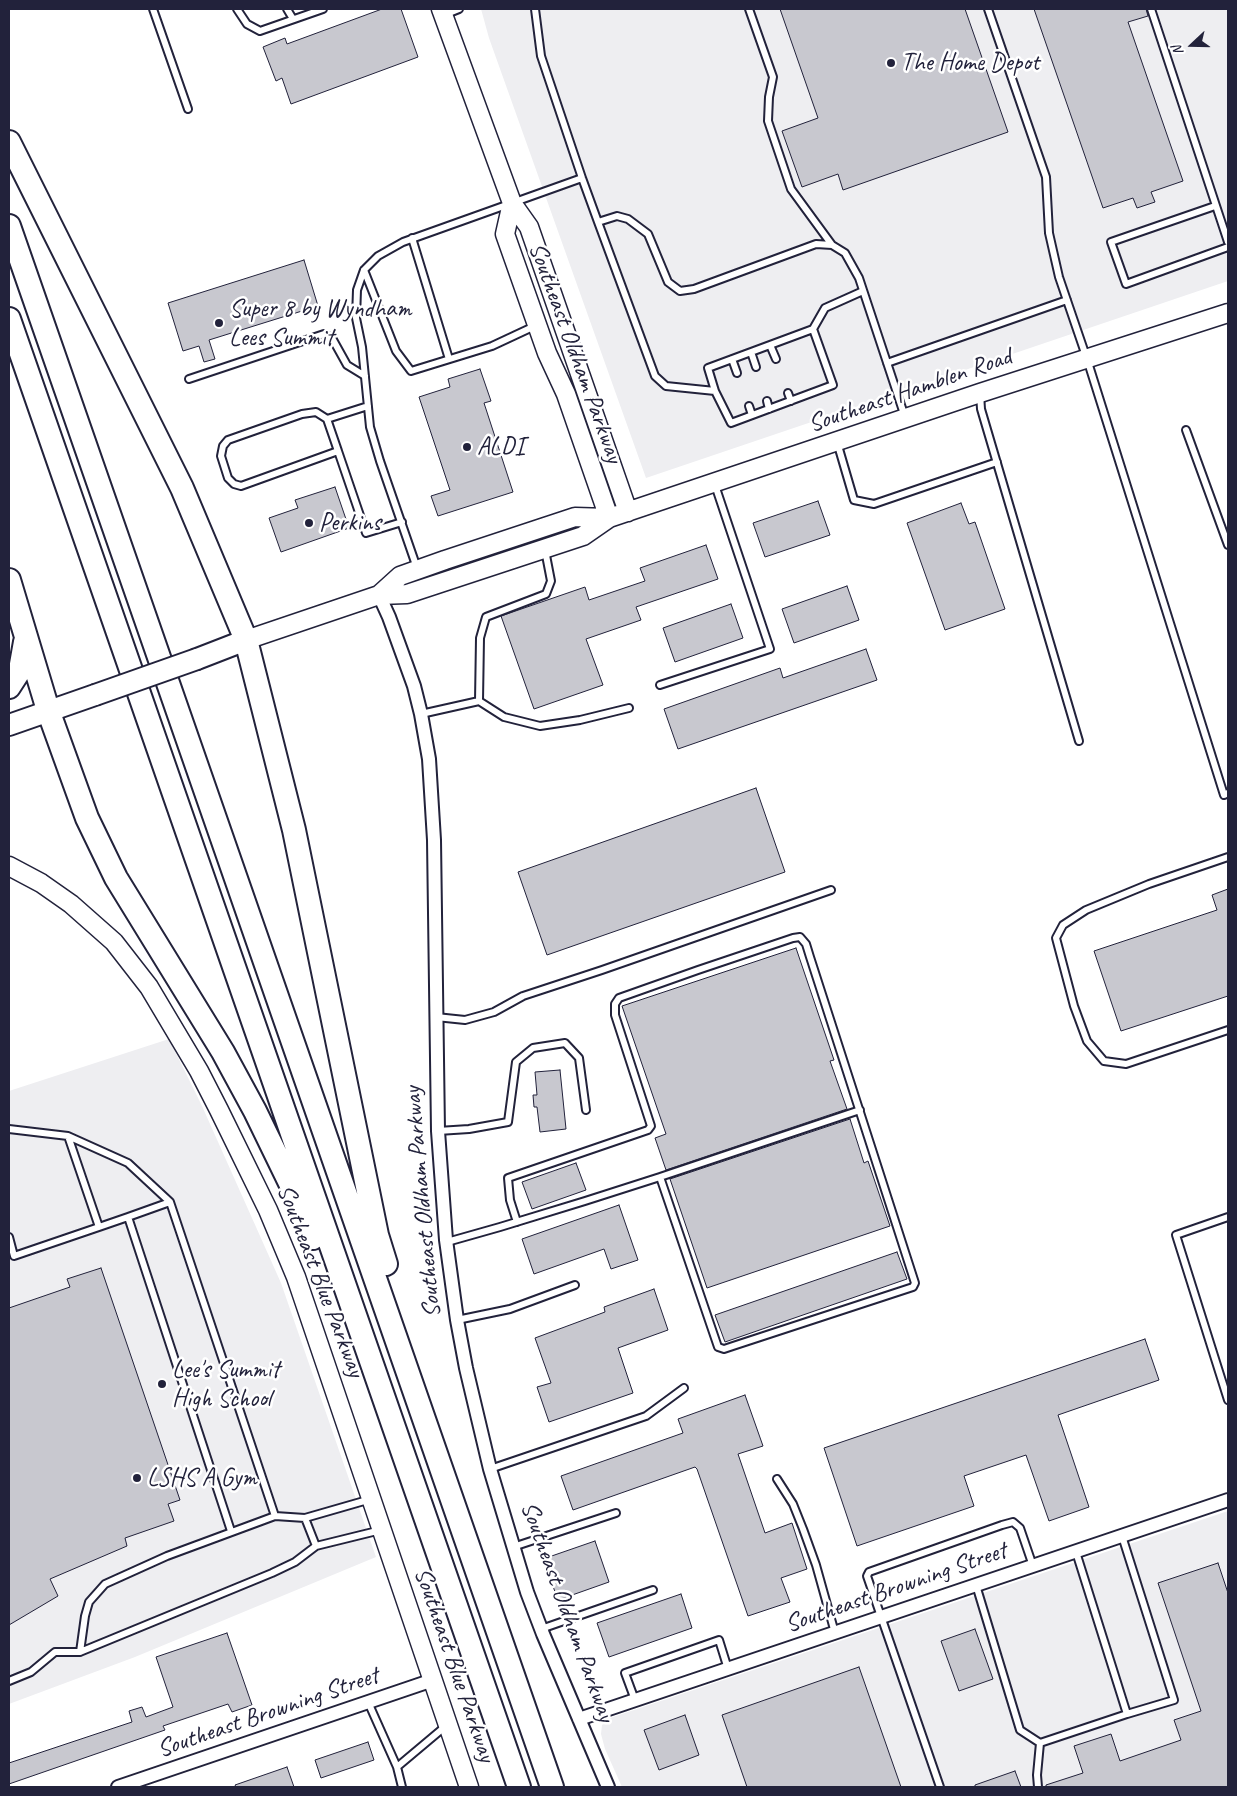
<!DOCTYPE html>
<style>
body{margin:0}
#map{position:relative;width:1237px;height:1796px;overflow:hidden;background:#fff;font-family:Caveat,sans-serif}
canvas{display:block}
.frame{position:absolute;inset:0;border:10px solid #22223b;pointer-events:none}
.north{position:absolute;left:1167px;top:20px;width:50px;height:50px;-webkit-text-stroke:4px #fff;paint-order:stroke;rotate:249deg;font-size:14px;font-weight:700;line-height:20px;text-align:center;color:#22223b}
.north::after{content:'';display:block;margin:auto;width:18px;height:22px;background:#22223b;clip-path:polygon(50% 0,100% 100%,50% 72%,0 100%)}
</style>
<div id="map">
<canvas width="1237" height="1796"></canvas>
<div class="frame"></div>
<div class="north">N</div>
</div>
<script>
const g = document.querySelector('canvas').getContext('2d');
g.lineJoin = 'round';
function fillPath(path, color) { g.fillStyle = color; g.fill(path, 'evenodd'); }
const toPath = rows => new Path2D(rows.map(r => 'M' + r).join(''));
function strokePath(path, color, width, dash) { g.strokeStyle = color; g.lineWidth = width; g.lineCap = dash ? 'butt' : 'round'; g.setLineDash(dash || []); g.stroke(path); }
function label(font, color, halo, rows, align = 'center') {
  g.font = font + ' Caveat,sans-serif'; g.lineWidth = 5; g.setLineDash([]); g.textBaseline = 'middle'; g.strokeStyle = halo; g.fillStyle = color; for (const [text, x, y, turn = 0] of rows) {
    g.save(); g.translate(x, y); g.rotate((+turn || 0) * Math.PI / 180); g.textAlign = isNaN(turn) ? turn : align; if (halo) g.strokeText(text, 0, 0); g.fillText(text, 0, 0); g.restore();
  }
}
fillPath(toPath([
 [481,9,1228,9,1228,281,646,478,489,38],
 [169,1039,202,1106,281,1283,376,1557,135,1657,9,1704,9,1091],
 [1228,1511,1228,1787,622,1787,605,1749,601,1734,602,1725,610,1718]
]), '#eeeef1');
const building = toPath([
 [382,9,401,9,418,57,291,104,282,78,276,81,263,47,285,38,287,44,382,9],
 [780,9,965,9,1008,132,843,190,838,174,802,187,782,131,818,118,780,9],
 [1034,9,1146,9,1148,16,1128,22,1183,181,1151,192,1155,202,1137,208,1133,198,1103,208,1034,9],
 [304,260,318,306,209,340,215,359,204,362,199,346,183,351,168,303,304,260],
 [480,369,491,401,484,403,513,492,438,516,431,496,450,490,419,397,450,387,448,379,480,369],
 [335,487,349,528,281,552,269,518,298,508,295,500,335,487],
 [818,501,830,535,765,557,753,523,818,501],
 [961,503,969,524,975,522,1005,609,945,630,907,523,961,503],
 [706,545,718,579,636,607,641,620,586,639,603,685,534,709,501,616,585,587,589,600,645,581,640,568,706,545],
 [847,586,859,620,794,643,782,609,847,586],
 [731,604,743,638,675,662,663,628,731,604],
 [866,649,877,680,678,749,664,709,780,668,783,678,866,649],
 [756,788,785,872,547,955,518,872,756,788],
 [1228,889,1228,996,1121,1031,1094,951,1217,910,1212,895,1228,889],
 [796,948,834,1060,830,1061,847,1109,666,1170,655,1138,666,1134,622,1006,796,948],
 [560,1070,566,1129,540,1132,537,1107,534,1107,533,1095,537,1095,535,1072,560,1070],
 [850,1119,864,1163,868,1161,890,1226,707,1288,670,1179,850,1119],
 [576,1163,586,1190,532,1209,522,1182,576,1163],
 [619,1205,638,1260,611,1269,604,1249,534,1274,522,1239,619,1205],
 [897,1252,907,1279,725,1342,715,1315,897,1252],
 [101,1268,180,1500,168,1504,174,1521,125,1538,127,1546,50,1579,58,1596,9,1625,9,1308,70,1287,67,1279,101,1268],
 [654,1289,668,1330,618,1348,633,1393,549,1422,537,1387,551,1383,535,1338,605,1312,604,1307,654,1289],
 [1145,1339,1159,1380,1058,1415,1089,1507,1049,1521,1026,1455,964,1476,974,1506,857,1546,824,1448,1145,1339],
 [745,1395,763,1446,738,1454,765,1533,792,1523,807,1569,781,1578,790,1602,748,1616,697,1469,695,1467,573,1510,561,1476,683,1433,678,1419,745,1395],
 [595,1541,609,1582,558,1600,543,1559,595,1541],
 [1218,1563,1228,1593,1228,1787,1046,1787,1046,1785,1083,1773,1074,1746,1111,1734,1120,1761,1181,1740,1174,1720,1201,1711,1158,1583,1218,1563],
 [681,1594,692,1628,609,1657,597,1623,681,1594],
 [975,1629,993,1679,959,1691,941,1641,975,1629],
 [227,1633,252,1705,232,1712,228,1704,163,1726,165,1730,9,1784,9,1763,132,1722,129,1711,142,1707,146,1717,173,1707,156,1657,227,1633],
 [859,1667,901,1787,747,1787,722,1715,859,1667],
 [685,1715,699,1755,659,1770,644,1730,685,1715],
 [368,1742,374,1760,321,1778,315,1760,368,1742],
 [287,1767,294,1787,236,1787,235,1785,287,1767],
 [1015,1771,1021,1787,975,1787,975,1785,1015,1771]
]);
fillPath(building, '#c8c8cf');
strokePath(building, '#22223b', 1);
const lane = toPath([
 [153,9,188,109],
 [237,9,247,24,260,31,323,9],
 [287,9,293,19],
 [535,9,541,56,582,178,598,222,617,216,628,219,648,234,668,282,680,291,694,289,816,244,832,245,845,253,859,278,905,417],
 [749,9,773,77,769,97,768,121,791,189,832,245],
 [988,9,1046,177,1049,233,1059,277,1087,359,1224,795,1228,793],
 [1151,9,1228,242],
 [444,15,459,9],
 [1215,206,1111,242,1126,284,1228,247],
 [598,222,655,376,666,386,715,391,731,423,833,385,813,329,825,308,863,291],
 [412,238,449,359],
 [364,270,396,351,411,371,492,346,537,325],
 [770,345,776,359],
 [751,352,756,367],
 [732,359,737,373],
 [887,363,1067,300],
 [189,379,324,334,332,338,347,365,365,376],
 [715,391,708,368,813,329],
 [788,393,791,401],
 [980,394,981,409,1079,741],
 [767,401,769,409],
 [368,406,327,419,316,412,302,414,228,440,223,446,221,456,228,478,234,484,241,486,338,451,366,533,402,522],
 [749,406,752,415],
 [327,419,338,451],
 [1186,430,1228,545],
 [837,442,854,500,874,504,997,462],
 [417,568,380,461,370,427,362,347,356,318,357,290,364,270,378,256,403,242,582,178],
 [660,685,770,649,715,485],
 [479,701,504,717,540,726,580,720,629,708],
 [421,714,479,701,480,638,486,617,546,594,551,581,545,550],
 [1228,857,1149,884,1086,910,1063,925,1056,938,1074,1006,1087,1041,1104,1061,1126,1064,1228,1030],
 [436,1017,465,1020,494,1012,523,996,602,970,831,890],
 [9,1129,68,1136,128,1163,170,1202,275,1516],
 [438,1131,469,1129,508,1122,516,1062,533,1048,565,1043,579,1058,586,1110],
 [660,1177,860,1110],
 [128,1217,170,1202],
 [1228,1217,1176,1235,1228,1400],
 [99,1227,128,1217,231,1531],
 [9,1237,14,1256,99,1227,68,1136],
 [447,1242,500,1227,585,1201,660,1177,718,1347,724,1349,733,1346,913,1287,915,1283,810,957,806,944,800,937,793,938,698,970,619,998,615,1004,615,1015,651,1126,648,1130,508,1178,510,1200,517,1222],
 [457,1320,510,1309,575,1285],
 [490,1469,646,1416,684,1388],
 [777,1479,793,1504,803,1529,816,1565,835,1633],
 [305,1518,316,1546],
 [513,1547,616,1513],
 [1076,1552,1127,1714,1174,1700,1122,1536],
 [976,1585,1020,1730,1040,1743],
 [541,1629,653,1590],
 [80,1652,85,1616,89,1602,105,1584,167,1556,275,1516,305,1518,371,1499],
 [9,1681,31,1672,55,1652,80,1652,272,1573,295,1562,316,1546,381,1530],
 [635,1700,625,1673,719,1640,728,1669],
 [368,1702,397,1767],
 [402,1787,397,1767,447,1725],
 [940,1787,867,1576,869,1572,1002,1525,1013,1522,1020,1528,1033,1566],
 [1038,1787,1037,1775,1040,1743,1127,1714]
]);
const street = toPath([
 [379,595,389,617,414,686,421,714,429,759,434,840,438,1131,446,1240,457,1320,466,1368,490,1469,527,1592,543,1634,608,1787],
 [579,1719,1228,1500],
 [118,1787,433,1680]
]);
const secondary = toPath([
 [441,9,512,203,529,227,628,512],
 [512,203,505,234,547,353,566,394,609,518,980,393,1228,313],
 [246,640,379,595,407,594,583,536,609,518,575,517,445,560,400,576,379,595],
 [9,866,41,883,71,904,114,942,149,987,199,1071,219,1110,268,1210,296,1277,469,1787]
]);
const primary = toPath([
 [197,659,246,640],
 [9,725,95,695]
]);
const highway = toPath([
 [9,142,182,488,246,640,294,830,377,1235,386,1264],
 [9,226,552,1787],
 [9,319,519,1787],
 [9,580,48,710,87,818,116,878,223,1052,255,1111,290,1183,313,1238],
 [9,687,20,670,25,642]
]);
strokePath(lane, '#22223b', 10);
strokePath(street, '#22223b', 16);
strokePath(secondary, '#22223b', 21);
strokePath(primary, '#22223b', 24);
strokePath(highway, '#22223b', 26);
strokePath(lane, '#fff', 6);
strokePath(street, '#fff', 12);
strokePath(secondary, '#fff', 18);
strokePath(primary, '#fff', 20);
strokePath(highway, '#fff', 22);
const primaryBridge = toPath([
 [95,695,197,659]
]);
strokePath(primaryBridge, '#22223b', 24, []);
strokePath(primaryBridge, '#fff', 20);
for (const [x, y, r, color] of [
 [891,63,5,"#22223b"],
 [219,323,5,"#22223b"],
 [467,447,5,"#22223b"],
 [309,523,5,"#22223b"],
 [162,1384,5,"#22223b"],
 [137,1478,5,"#22223b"]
]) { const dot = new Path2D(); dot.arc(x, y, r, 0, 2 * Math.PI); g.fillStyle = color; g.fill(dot); strokePath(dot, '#fff', 2); }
label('25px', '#22223b', '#fff', [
 ["The Home Depot",901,63],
 ["Super 8 by Wyndham",229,309],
 ["Lees Summit",229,338],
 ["ALDI",477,447],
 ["Perkins",319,523],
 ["Lee's Summit",172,1370],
 ["High School",172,1399],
 ["LSHS A Gym",147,1478]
], 'left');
label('25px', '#22223b', '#fff', [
 ["Southeast Oldham Parkway",575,353,70],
 ["Southeast Hamblen Road",910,391,-19],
 ["Southeast Oldham Parkway",423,1202,-95],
 ["Southeast Blue Parkway",320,1281,69],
 ["Southeast Browning Street",896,1588,-19],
 ["Southeast Oldham Parkway",567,1612,70],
 ["Southeast Blue Parkway",454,1665,71],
 ["Southeast Browning Street",268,1713,-19]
]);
</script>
